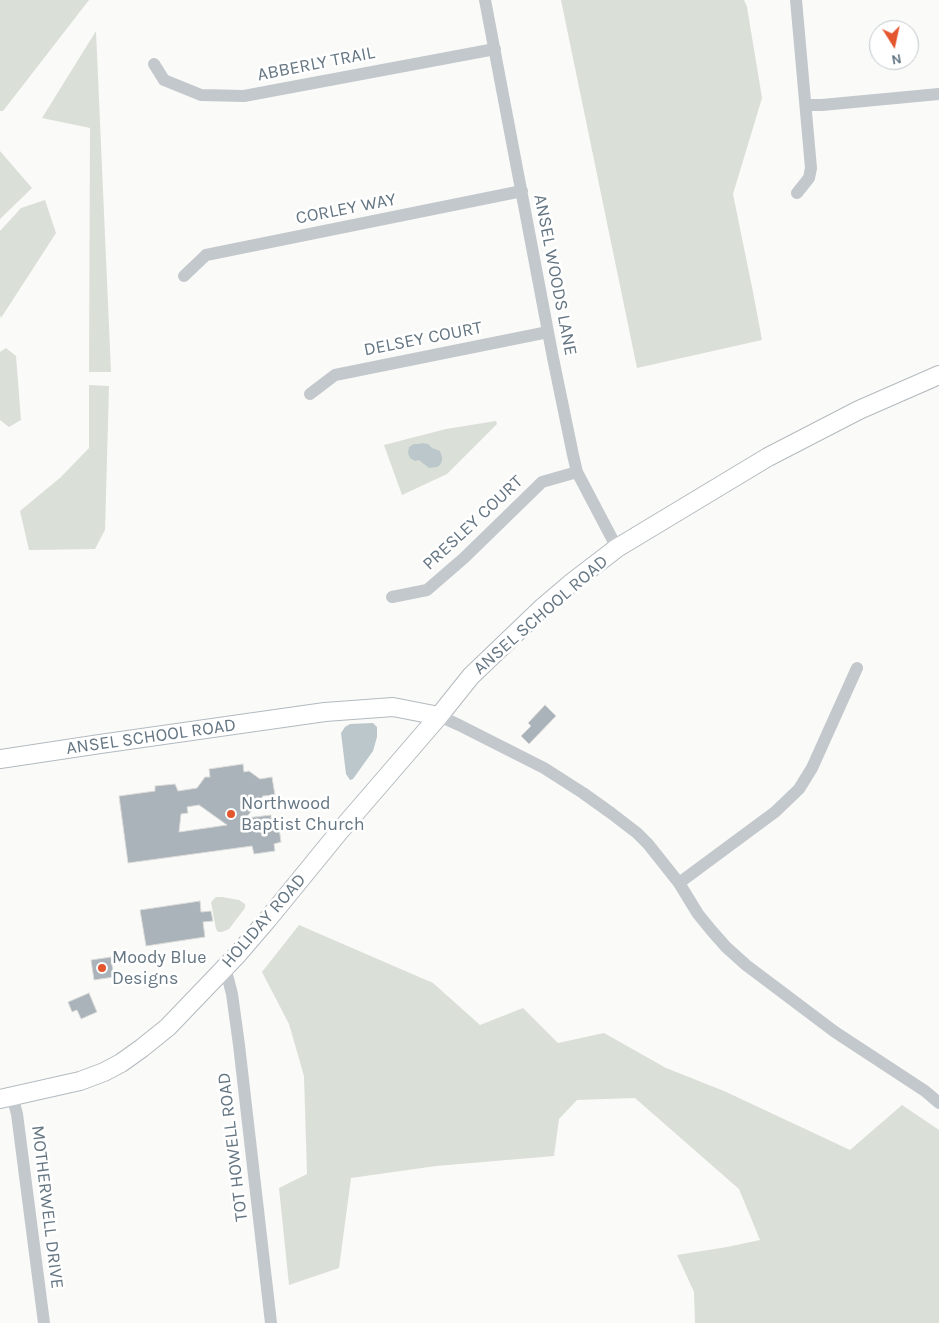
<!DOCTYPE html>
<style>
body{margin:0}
#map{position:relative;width:939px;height:1323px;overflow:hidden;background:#fafaf8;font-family:Karla,sans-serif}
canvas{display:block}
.north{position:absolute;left:869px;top:20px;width:50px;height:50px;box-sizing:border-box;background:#fff;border:1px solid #c1c8cd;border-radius:50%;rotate:170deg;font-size:14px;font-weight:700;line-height:20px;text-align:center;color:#657683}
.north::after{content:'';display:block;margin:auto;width:18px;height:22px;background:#e4572e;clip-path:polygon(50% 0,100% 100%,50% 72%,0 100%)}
</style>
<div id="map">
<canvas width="939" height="1323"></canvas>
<div class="north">N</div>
</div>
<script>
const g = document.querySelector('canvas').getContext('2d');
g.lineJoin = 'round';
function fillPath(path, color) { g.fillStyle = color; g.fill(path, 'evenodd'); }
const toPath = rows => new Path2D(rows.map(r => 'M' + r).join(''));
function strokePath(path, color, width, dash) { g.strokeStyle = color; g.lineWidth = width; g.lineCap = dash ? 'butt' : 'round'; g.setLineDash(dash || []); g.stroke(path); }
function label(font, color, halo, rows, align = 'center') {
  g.font = font + ' Karla,sans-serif'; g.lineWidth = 5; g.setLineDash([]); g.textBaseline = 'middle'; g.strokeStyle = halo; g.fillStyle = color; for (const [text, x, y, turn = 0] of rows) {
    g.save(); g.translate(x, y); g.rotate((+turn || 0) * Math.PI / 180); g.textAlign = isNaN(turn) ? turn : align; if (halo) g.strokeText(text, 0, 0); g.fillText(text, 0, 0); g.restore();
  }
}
fillPath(toPath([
 [0,0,89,0,3,111,0,111],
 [561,0,744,0,747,7,762,98,733,194,753,292,762,340,637,368],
 [96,31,111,372,89,372,90,128,42,118],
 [0,151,32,188,0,219],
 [45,200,56,233,1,318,0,315,0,231,21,208],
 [6,348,16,356,21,420,9,427,0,420,0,352],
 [89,385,109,386,105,530,95,549,29,550,20,511,61,477,89,448],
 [496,421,497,424,447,474,402,495,384,445,446,429],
 [216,897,222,897,239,900,245,904,245,908,229,929,222,932,218,932,216,929,211,902],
 [299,925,433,983,480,1025,523,1008,558,1043,604,1033,666,1068,724,1091,850,1150,902,1105,939,1130,939,1323,695,1323,694,1292,677,1255,727,1247,760,1240,739,1189,635,1098,577,1100,559,1119,554,1156,436,1166,351,1178,339,1268,289,1285,279,1188,307,1174,304,1076,289,1024,262,972]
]), '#dadfd7');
fillPath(toPath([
 [422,443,428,444,432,448,440,451,442,457,442,461,440,465,437,467,429,468,419,460,415,461,410,458,408,453,409,447,414,444,419,444],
 [373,723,377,727,377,737,373,751,353,779,350,780,346,774,341,733,345,727,350,724]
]), '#bbc7cb');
const building = toPath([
 [545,705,556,716,529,744,521,736,531,726,528,723,545,705],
 [243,764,244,772,249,771,260,779,272,777,275,795,263,796,246,818,271,815,271,821,278,820,281,842,274,844,275,851,254,854,252,846,128,863,119,796,155,791,155,786,175,784,178,791,197,788,205,777,210,777,209,769,243,764],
 [199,805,227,825,179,832,181,814,188,813,187,807,199,805],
 [200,901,201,912,211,911,213,921,203,922,205,937,146,946,140,910,200,901],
 [111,957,114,977,94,980,91,960,111,957],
 [89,993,97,1012,81,1019,77,1010,72,1012,68,1002,89,993]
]);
fillPath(building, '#aab3b9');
strokePath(building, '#dcdcda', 1);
const secondary = toPath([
 [0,759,100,744,325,712,393,707,439,716,471,676,543,607,570,584,617,548,768,457,859,410,939,375],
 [0,1099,80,1081,104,1072,121,1063,142,1048,168,1027,238,954,268,919,339,832,439,716]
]);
strokePath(secondary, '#b3babf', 20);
strokePath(toPath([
 [485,0,553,358,573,455,577,472,617,548],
 [796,0,811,168,809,178,797,193],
 [154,64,164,80,201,95,244,96,495,49],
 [806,105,822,105,939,94],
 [184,276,206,255,522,191],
 [310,394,335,375,548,332],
 [392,597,427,590,464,558,542,482,577,472],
 [439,716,459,725,544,768,583,793,611,813,637,833,648,844,679,883,698,914,711,930,726,947,746,965,835,1032,925,1091,939,1103],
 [679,883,775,812,799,789,812,768,857,668],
 [225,967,232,994,239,1045,271,1323],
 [12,1096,17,1114,44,1323]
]), '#c3c8cc', 12);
strokePath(secondary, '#fff', 18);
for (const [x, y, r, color] of [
 [231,814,5,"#e4572e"],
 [102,968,5,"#e4572e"]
]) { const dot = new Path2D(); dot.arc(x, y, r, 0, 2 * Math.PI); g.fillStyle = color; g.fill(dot); strokePath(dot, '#fff', 2); }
label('18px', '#657683', '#fff', [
 ["ABBERLY TRAIL",316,64,-11],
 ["CORLEY WAY",346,209,-11],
 ["ANSEL WOODS LANE",555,275,79],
 ["DELSEY COURT",423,339,-11],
 ["PRESLEY COURT",473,523,-43],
 ["ANSEL SCHOOL ROAD",541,615,-41],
 ["ANSEL SCHOOL ROAD",151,737,-8],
 ["HOLIDAY ROAD",264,921,-49],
 ["TOT HOWELL ROAD",233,1147,-97],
 ["MOTHERWELL DRIVE",47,1207,83]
]);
label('18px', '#657683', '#fff', [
 ["Northwood",241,804],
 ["Baptist Church",241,825],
 ["Moody Blue",112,958],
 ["Designs",112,979]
], 'left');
</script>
